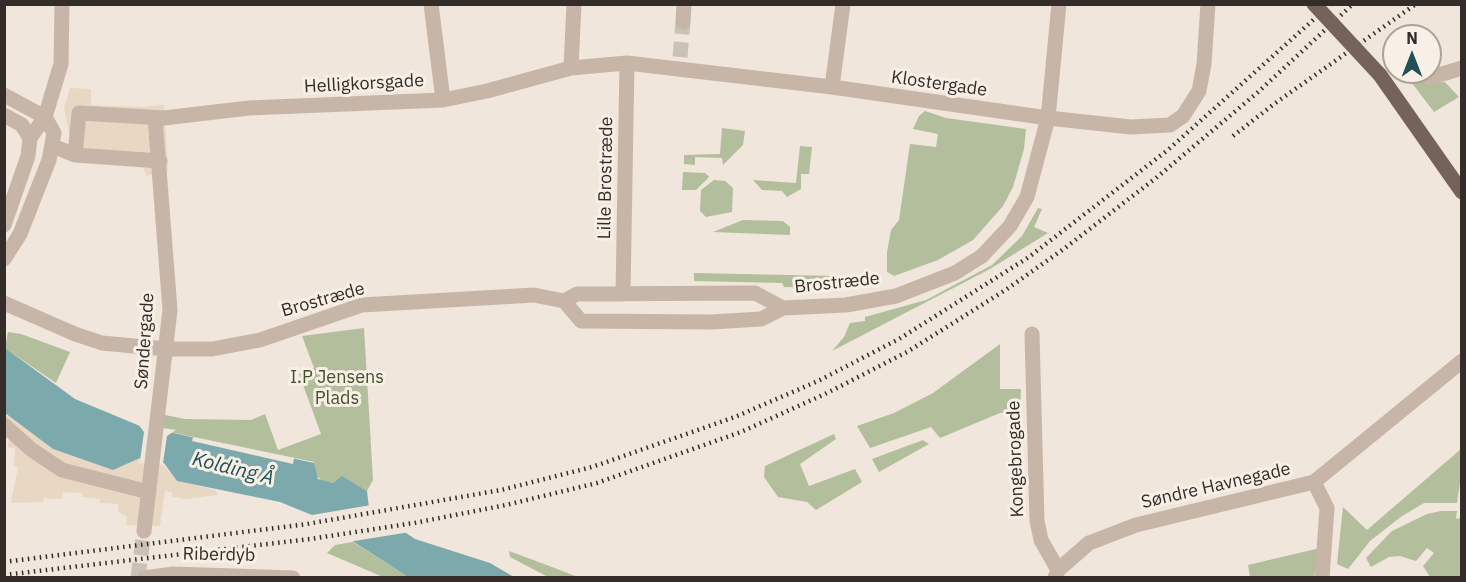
<!DOCTYPE html>
<meta charset="utf-8">
<style>
body{margin:0}
#map{position:relative;width:1466px;height:582px;overflow:hidden;background:#f0e6db;font-family:"IBM Plex Sans",sans-serif}
canvas{display:block}
.frame{position:absolute;inset:0;border:6px solid #342c28;pointer-events:none}
.north{position:absolute;left:1382px;top:24px;width:60px;height:60px;box-sizing:border-box;background:#f8f0e7;border:2px solid #aaa29b;border-radius:50%;rotate:0deg;font-size:16px;font-weight:700;line-height:24px;text-align:center;color:#342c28}
.north::after{content:'';display:block;margin:auto;width:21px;height:27px;background:#205053;clip-path:polygon(50% 0,100% 100%,50% 72%,0 100%)}
</style>
<div id="map">
<canvas width="1466" height="582"></canvas>
<div class="frame"></div>
<div class="north">N</div>
</div>
<script>
const g = document.querySelector('canvas').getContext('2d');
g.lineJoin = 'round';
function fillPath(path, color) { g.fillStyle = color; g.fill(path, 'evenodd'); }
const toPath = rows => new Path2D(rows.map(r => 'M' + r).join(''));
function strokePath(path, color, width, dash) { g.strokeStyle = color; g.lineWidth = width; g.lineCap = dash ? 'butt' : 'round'; g.setLineDash(dash || []); g.stroke(path); }
function label(font, color, halo, rows, align = 'center') {
  g.font = font + ' "IBM Plex Sans",sans-serif'; g.lineWidth = 6; g.setLineDash([]); g.textBaseline = 'middle'; g.strokeStyle = halo; g.fillStyle = color; for (const [text, x, y, turn = 0] of rows) {
    g.save(); g.translate(x, y); g.rotate((+turn || 0) * Math.PI / 180); g.textAlign = isNaN(turn) ? turn : align; if (halo) g.strokeText(text, 0, 0); g.fillText(text, 0, 0); g.restore();
  }
}
fillPath(toPath([
 [1409,72,1420,72,1429,83,1445,82,1459,97,1434,112,1405,74],
 [925,111,946,118,1026,129,1024,149,1013,187,1003,206,973,240,938,260,894,276,887,272,887,252,891,230,899,220,910,144,936,147,938,134,913,129,919,116],
 [722,128,745,131,743,145,723,165,722,158,695,157,695,165,684,164,684,155,720,154],
 [800,146,812,147,809,174,801,174,801,189,787,197,782,191,762,190,753,180,796,183],
 [683,172,705,173,709,177,696,190,682,190],
 [714,180,725,181,733,188,732,212,706,217,700,211,701,190],
 [1038,208,1042,209,1034,227,1048,233,990,269,832,351,844,337,850,323,865,321,865,317,926,300,992,265,1022,236],
 [743,220,783,221,790,227,790,235,713,232],
 [694,273,837,276,860,277,859,285,824,288,784,287,782,283,694,281],
 [364,328,373,480,367,491,342,477,333,483,323,482,315,474,314,462,160,430,165,415,185,419,251,420,265,414,278,450,321,434,299,374,314,368,302,336],
 [8,332,21,334,70,352,56,383,5,348],
 [1000,344,1000,389,1021,389,1020,410,1000,413,940,438,931,427,870,448,857,426,894,413,933,393],
 [834,434,836,439,800,464,809,486,855,469,862,482,816,510,807,502,778,497,764,477,765,466],
 [923,440,929,444,879,472,872,459],
 [1461,449,1461,476,1457,503,1424,503,1402,516,1370,541,1348,569,1337,564,1343,507,1367,530],
 [1441,511,1457,511,1456,518,1459,519,1461,514,1461,577,1430,577,1423,566,1434,553,1427,548,1416,561,1400,556,1389,557,1371,567,1366,558,1392,531,1427,514],
 [353,542,408,577,383,577,327,553,335,545],
 [1320,548,1314,577,1250,577,1248,565],
 [509,551,544,564,578,577,548,577,510,557]
]), '#b3be9c');
fillPath(toPath([
 [70,88,91,89,91,105,142,107,164,105,168,171,147,176,142,166,66,160,70,137,64,108],
 [4,413,53,449,113,470,140,458,164,463,177,481,215,490,218,495,184,499,173,497,171,492,165,491,160,526,126,525,127,517,118,511,118,504,100,503,100,499,82,497,82,493,63,492,62,499,44,498,43,502,11,503,18,467,14,466,15,448,8,447,9,438,5,437]
]), '#e7d7c3');
fillPath(toPath([
 [5,348,75,399,140,426,314,463,318,479,333,483,342,476,367,491,369,508,415,539,490,563,514,577,408,577,312,515,280,502,177,481,164,463,140,458,113,470,53,449,5,413]
]), '#7ca9ab');
fillPath(toPath([
 [138,424,176,430,167,436,163,463,171,473,162,465,137,463,140,461,144,432],
 [193,437,294,458,293,464,192,441],
 [371,505,410,532,348,542,306,516]
]), '#f0e6db');
strokePath(toPath([
 [680,57,683,22],
 [138,578,144,531]
]), '#cac1b7', 15, [15, 8]);
strokePath(toPath([
 [431,4,443,100],
 [683,22,684,4],
 [571,68,574,4],
 [1429,78,1462,68],
 [832,87,843,4],
 [4,95,45,117,54,133,49,160,20,234,4,259],
 [4,115,22,125,30,138],
 [53,146,75,155,160,161],
 [75,155,79,113,164,118,249,108,443,100,487,91,571,68,627,63,832,87,1048,118,1131,127,1170,125,1183,116,1199,91,1204,64,1208,4],
 [4,225,28,156,30,138,45,117,61,64,62,4],
 [623,294,627,63],
 [564,301,577,294,755,293,783,308],
 [4,303,75,334,102,343,166,349,212,349,260,340,362,305,534,295,564,301,581,321,711,322,761,319,783,308,846,305,896,296,955,273,982,256,1010,226,1027,197,1048,118,1059,4],
 [1032,334,1037,521,1041,540,1058,570,1055,578],
 [4,425,32,450,62,470,149,492],
 [1314,482,1327,508,1322,578],
 [144,531,170,310,155,118],
 [1058,570,1089,543,1136,525,1314,482,1462,361],
 [144,578,173,574,293,578]
]), '#c7b6a8', 15);
strokePath(toPath([
 [1380,75,1462,192]
]), '#75635a', 15);
strokePath(toPath([
 [1233,136,1274,104,1416,4],
 [4,562,307,524,501,490,592,467,735,417,818,381,899,339,1029,257,1169,149,1331,4],
 [4,575,310,539,414,523,506,505,597,483,741,432,825,394,907,352,1007,289,1065,248,1156,178,1257,93,1353,4]
]), '#342c28', 4.5, [1.5, 4.5]);
strokePath(toPath([
 [1314,4,1380,75]
]), '#75635a', 15);
label('18px', '#342c28', '#f8f0e7', [
 ["Helligkorsgade",364,84,-3],
 ["Klostergade",939,84,8],
 ["Lille Brostræde",606,178,-89],
 ["Brostræde",837,283,-6],
 ["Brostræde",323,300,-16],
 ["Søndergade",145,341,-86],
 ["Kongebrogade",1016,459,-92],
 ["Søndre Havnegade",1216,486,-13],
 ["Riberdyb",219,555,1]
]);
label('18px', '#44512d', '#f8f0e7', [
 ["I.P Jensens",337,378],
 ["Plads",337,399]
]);
label('italic 20px', '#205053', '#f8f0e7', [
 ["Kolding Å",233,469,14]
]);
</script>
